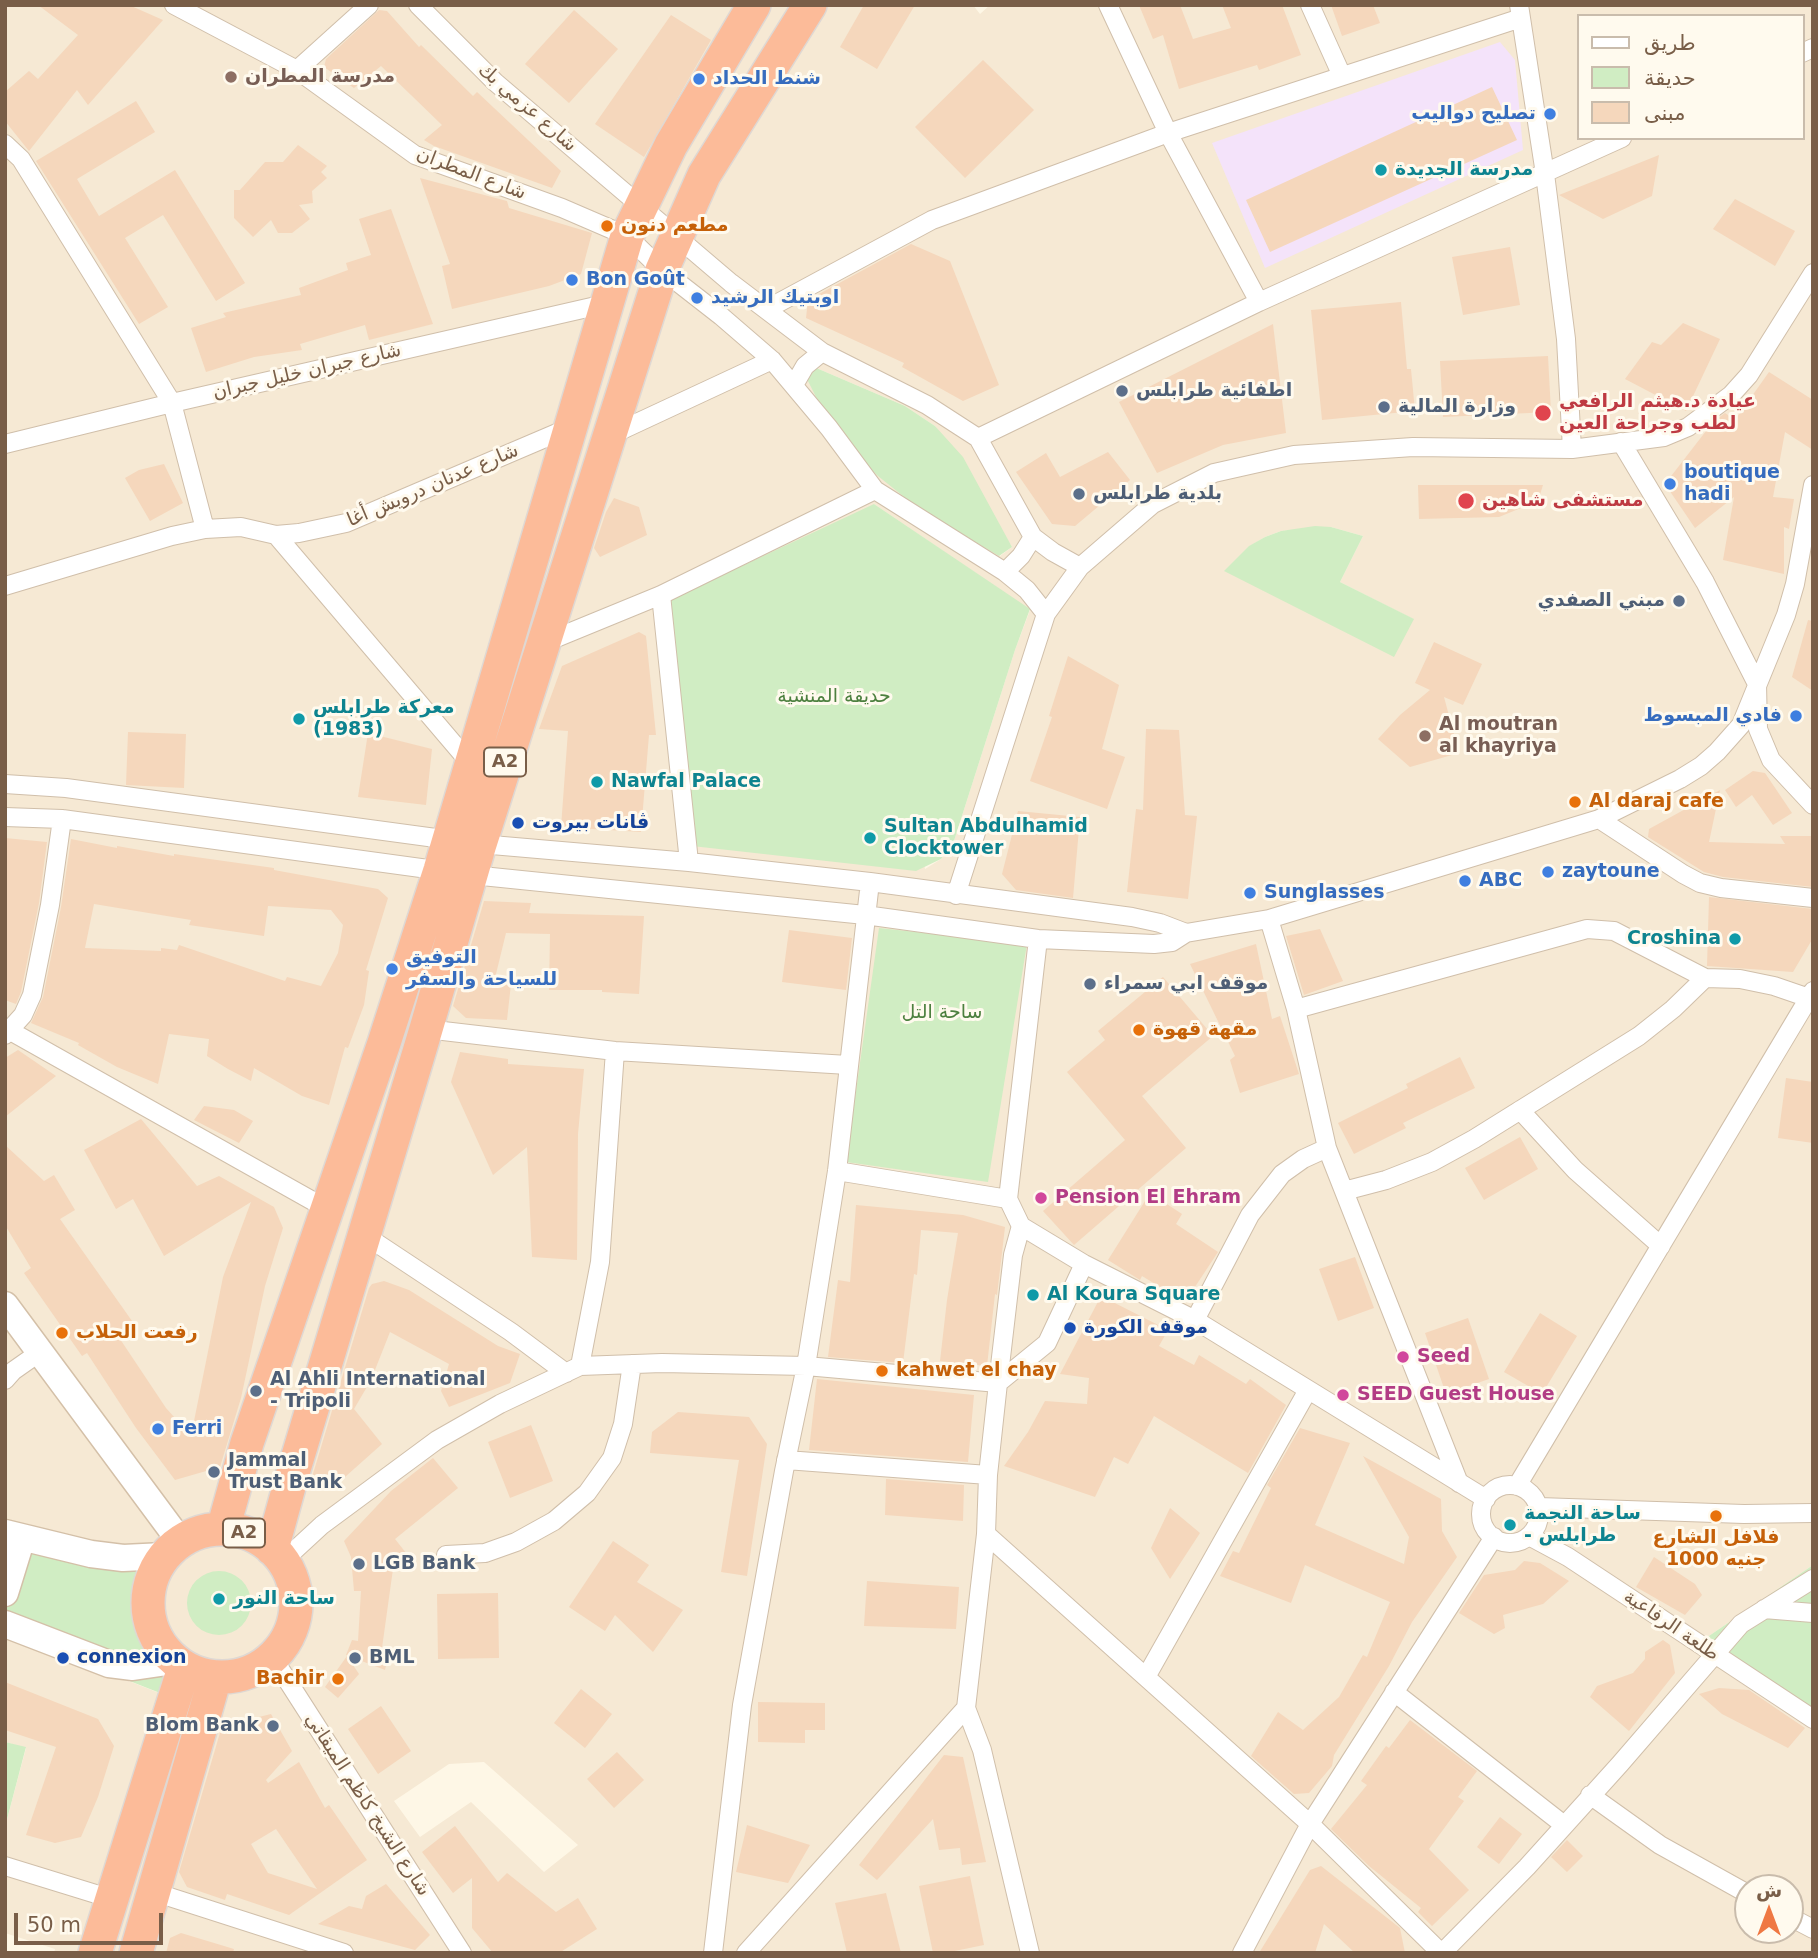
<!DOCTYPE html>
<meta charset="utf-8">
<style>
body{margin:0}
#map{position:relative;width:1818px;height:1958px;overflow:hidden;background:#fef7e6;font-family:"DejaVu Sans","Noto Sans Arabic",sans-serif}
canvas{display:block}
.frame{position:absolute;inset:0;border:7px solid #795e48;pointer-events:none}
.legend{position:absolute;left:1577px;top:14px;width:228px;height:126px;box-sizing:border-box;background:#fffaee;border:2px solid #c9bcac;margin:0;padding:9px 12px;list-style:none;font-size:21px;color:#795e48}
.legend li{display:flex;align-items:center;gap:14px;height:35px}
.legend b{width:35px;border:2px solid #c9bcac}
.north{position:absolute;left:1734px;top:1874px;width:70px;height:70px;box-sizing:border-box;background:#fffaee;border:2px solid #c9bcac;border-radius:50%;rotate:0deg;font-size:19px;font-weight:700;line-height:28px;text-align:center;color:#795e48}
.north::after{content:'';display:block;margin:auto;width:24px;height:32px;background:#ef7843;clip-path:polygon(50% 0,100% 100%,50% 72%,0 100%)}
.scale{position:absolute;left:14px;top:1913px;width:149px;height:32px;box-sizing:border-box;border:4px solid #795e48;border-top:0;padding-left:9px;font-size:21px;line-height:24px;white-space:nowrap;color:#795e48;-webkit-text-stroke:5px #fffaee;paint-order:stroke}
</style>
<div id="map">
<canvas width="1818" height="1958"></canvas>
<div class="frame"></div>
<ul class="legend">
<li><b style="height:9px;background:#fff"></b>طريق</li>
<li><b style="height:19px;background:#d0edc3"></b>حديقة</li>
<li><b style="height:19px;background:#f5d7bc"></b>مبنى</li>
</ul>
<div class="north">ش</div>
<div class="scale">50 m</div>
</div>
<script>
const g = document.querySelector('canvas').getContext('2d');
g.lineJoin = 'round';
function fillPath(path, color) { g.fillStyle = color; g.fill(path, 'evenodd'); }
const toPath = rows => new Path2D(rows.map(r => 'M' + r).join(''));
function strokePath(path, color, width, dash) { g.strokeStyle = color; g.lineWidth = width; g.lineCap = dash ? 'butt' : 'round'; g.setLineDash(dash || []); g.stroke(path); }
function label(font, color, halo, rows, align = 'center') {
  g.font = font + ' "DejaVu Sans","Noto Sans Arabic",sans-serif'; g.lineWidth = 6; g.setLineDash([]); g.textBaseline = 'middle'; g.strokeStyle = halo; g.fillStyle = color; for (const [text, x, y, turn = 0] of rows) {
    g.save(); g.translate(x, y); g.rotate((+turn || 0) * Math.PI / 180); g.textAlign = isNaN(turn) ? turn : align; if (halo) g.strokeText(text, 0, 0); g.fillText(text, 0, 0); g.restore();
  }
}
fillPath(toPath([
 [5,5,973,5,980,14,990,5,1813,5,1813,1565,1703,1640,1813,1711,1813,1953,54,1953,55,1949,5,1933,5,1827,26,1748,5,1742,5,1632,187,1704,165,1652,152,1608,149,1567,5,1546],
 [1578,16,1802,16,1802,138,1578,138],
 [814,367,905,406,935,426,1012,547,1000,556,829,419,805,374],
 [874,504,1030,610,1015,650,953,844,941,859,925,869],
 [1331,527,1363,536,1340,582,1413,619,1225,571,1250,546,1265,537,1281,531],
 [484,1762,578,1845,544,1872,471,1802,420,1837,394,1801,449,1764],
 [1748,1888,1790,1888,1790,1930,1748,1930]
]), '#f6e9d4');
fillPath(toPath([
 [1500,42,1515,60,1523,150,1265,268,1212,143]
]), '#f4e3fa');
fillPath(toPath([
 [814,367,905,406,935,426,963,457,1012,547,999,556,918,508,878,476,860,459,829,419,816,397,805,375],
 [874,504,1030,609,1015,650,953,844,941,859,916,871,692,846,665,602],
 [1315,526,1331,527,1363,536,1340,582,1414,619,1394,657,1224,571,1249,546,1265,537,1281,531],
 [879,928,1027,944,988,1182,846,1162],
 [5,1546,150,1567,152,1608,165,1652,188,1704,5,1632],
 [1813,1565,1813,1711,1703,1640],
 '187 1603a32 32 0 1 1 64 0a32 32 0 1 1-64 0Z',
 [5,1742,26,1747,5,1827]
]), '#d0edc3');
fillPath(toPath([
 [38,5,129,5,163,20,88,105,77,90,29,151,5,121,5,92,29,71,38,79,78,35],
 [864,5,915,5,877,69,840,47],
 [1139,5,1180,5,1193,39,1231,28,1222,5,1282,5,1301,55,1259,70,1257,65,1179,89,1163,35,1153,39],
 [1331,5,1373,5,1380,23,1342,36],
 [379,10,387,11,419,47,421,45,473,96,477,92,561,171,552,188,434,146,424,140,442,125,381,66,354,88,324,67,326,59],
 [574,10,618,49,569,103,525,64],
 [671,15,711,40,644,157,595,124],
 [983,60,1034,110,965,178,915,127],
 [1492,87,1517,140,1270,252,1246,200],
 [136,101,155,132,77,179,99,216,175,170,245,283,216,301,163,215,125,238,168,307,139,324,36,161],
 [298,145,327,166,321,172,327,178,312,191,313,203,299,205,310,219,292,233,278,233,271,220,253,237,234,218,234,190,240,190,265,162,283,162],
 [1659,155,1652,196,1603,219,1559,195],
 [420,178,507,201,509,208,592,233,581,274,549,286,452,309,442,266,450,264],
 [1735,199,1795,231,1775,266,1713,229],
 [391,209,433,324,369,340,365,325,300,344,302,350,254,357,206,372,191,328,226,317,223,313,301,295,299,288,348,270,346,263,371,255,359,219],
 [911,244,950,261,999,385,963,401,902,367,904,363,806,318,808,300],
 [1510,247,1520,305,1463,315,1452,257],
 [1401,302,1407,369,1411,369,1415,411,1322,420,1311,310],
 [1683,323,1720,339,1686,411,1625,379,1652,342,1661,345],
 [1273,324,1286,433,1223,445,1157,473,1119,402],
 [1548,356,1551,412,1443,417,1440,361],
 [1769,372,1813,400,1813,450,1785,432,1773,497,1794,499,1789,529,1784,527,1784,574,1723,560,1734,497,1695,528,1665,484,1713,422,1725,413,1735,420],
 [1108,452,1130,480,1075,526,1052,524,1016,472,1046,453,1060,477],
 [164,464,183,503,150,521,125,478,139,470],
 [1418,485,1543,485,1538,501,1499,517,1419,519],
 [614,498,639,507,647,535,600,557,594,548,606,512],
 [1808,620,1813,621,1813,691,1792,677],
 [639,632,646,636,656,735,649,735,641,832,561,827,568,731,539,729,562,666],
 [1434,642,1482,664,1463,705,1444,697,1459,753,1410,767,1378,739,1400,715,1430,690,1415,683],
 [1068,656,1119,685,1102,749,1125,757,1107,809,1030,781,1052,717,1049,716],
 [1146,729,1179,730,1185,815,1197,816,1188,899,1127,892,1136,809,1143,810],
 [128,732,186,734,184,788,126,785],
 [368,733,432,749,426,805,358,797],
 [1753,771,1765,773,1792,813,1773,825,1752,795,1736,807,1725,790],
 [1720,790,1709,842,1785,844,1780,836,1813,836,1813,887,1723,877,1704,872,1648,837,1649,829],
 [1018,811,1080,817,1073,898,1016,890,1002,874],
 [5,838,47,842,39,903,21,992,16,1004,5,1000],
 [71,839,117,848,117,846,174,856,174,854,274,868,274,870,378,889,388,898,366,970,369,971,364,1005,348,1048,345,1047,329,1105,302,1096,254,1068,251,1081,228,1069,207,1056,209,1039,169,1034,158,1084,117,1067,78,1045,79,1043,31,1023,43,997,61,907],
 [94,904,191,920,189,925,264,936,268,906,331,910,343,925,338,953,321,986,287,977,285,981,179,945,177,950,161,948,161,951,85,948],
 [1709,897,1813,909,1813,938,1793,972,1707,966],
 [484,901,531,903,529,913,644,916,639,994,602,992,602,990,549,990,550,934,506,933,495,978,511,984,507,1020,466,1018,453,1006],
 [1320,929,1343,981,1304,995,1286,936],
 [789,930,852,938,846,990,782,982],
 [1256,944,1272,1019,1280,1016,1299,1074,1240,1093,1230,1060,1235,1056,1190,964],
 [1163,977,1213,1036,1142,1096,1186,1148,1074,1245,1043,1211,1125,1140,1067,1072,1105,1040,1098,1031],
 [18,1050,56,1076,5,1117,5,1058],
 [460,1052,508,1059,508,1064,584,1069,578,1134,577,1260,532,1257,527,1147,493,1175,451,1082],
 [1460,1057,1475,1088,1403,1123,1406,1128,1354,1154,1338,1123,1408,1088,1406,1084],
 [1786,1078,1813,1082,1813,1143,1778,1138],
 [204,1106,234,1110,253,1121,239,1143,194,1120],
 [141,1119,197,1186,219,1176,274,1207,283,1228,265,1286,241,1398,220,1467,175,1480,136,1428,87,1353,82,1356,24,1273,31,1268,5,1225,5,1145,44,1181,54,1175,75,1210,60,1219,132,1321,116,1333,166,1408,191,1436,223,1277,251,1202,164,1256,133,1199,116,1209,84,1150],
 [1520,1137,1538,1169,1484,1200,1465,1168],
 [1150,1193,1182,1214,1176,1224,1218,1252,1185,1302,1142,1276,1140,1280,1108,1260],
 [856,1205,963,1215,1005,1227,997,1295,995,1294,987,1366,940,1361,947,1300,958,1233,921,1230,917,1275,914,1274,903,1363,828,1357,838,1280,850,1282],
 [1355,1257,1374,1308,1338,1321,1319,1269],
 [384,1281,409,1290,498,1346,520,1354,510,1383,449,1407,441,1391,449,1364,390,1332,371,1380,354,1409,382,1444,336,1485,321,1481,312,1477,369,1288,372,1284],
 [1101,1296,1168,1330,1159,1346,1194,1365,1199,1355,1246,1384,1250,1379,1286,1405,1248,1473,1154,1416,1128,1464,1114,1457,1095,1497,1004,1466,1028,1432,1045,1401,1087,1404,1089,1378,1060,1374],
 [1540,1313,1577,1336,1542,1394,1504,1372],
 [1468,1318,1489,1379,1446,1394,1425,1333],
 [817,1379,974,1395,968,1462,809,1450],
 [678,1412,749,1417,767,1444,747,1576,721,1572,739,1460,650,1453,652,1432],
 [531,1425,553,1481,510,1498,488,1442],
 [1300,1428,1350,1443,1315,1525,1404,1564,1409,1537,1363,1456,1441,1499,1442,1531,1457,1557,1412,1622,1389,1666,1334,1755,1332,1766,1309,1793,1294,1794,1251,1756,1278,1712,1303,1730,1339,1697,1363,1655,1367,1657,1390,1602,1305,1565,1291,1603,1220,1576,1233,1551,1239,1553,1271,1488,1267,1485],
 [433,1458,458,1488,395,1539,410,1558,393,1569,382,1648,389,1652,385,1670,346,1655,352,1640,358,1641,361,1591,354,1591,351,1557,344,1541,391,1491],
 [886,1479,964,1485,963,1521,885,1515],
 [1170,1508,1200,1533,1170,1579,1151,1548],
 [613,1541,649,1565,637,1582,683,1610,653,1652,615,1615,605,1631,569,1607],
 [1654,1557,1695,1584,1702,1595,1685,1615,1636,1587],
 [1524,1561,1540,1563,1569,1581,1543,1604,1503,1615,1505,1628,1494,1634,1459,1613,1484,1575,1515,1570],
 [867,1581,959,1587,956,1629,864,1626],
 [498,1593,499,1658,438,1659,437,1594],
 [1663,1640,1670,1645,1675,1673,1629,1731,1590,1697,1597,1686,1633,1673,1645,1659,1645,1652],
 [347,1656,359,1674,338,1698,325,1687],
 [5,1682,98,1719,114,1746,98,1797,81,1837,55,1843,26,1835,56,1747,5,1730],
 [1719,1688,1749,1690,1805,1728,1788,1748,1722,1714,1699,1694],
 [581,1689,612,1714,585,1748,554,1723],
 [758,1702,825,1703,825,1730,805,1730,805,1743,758,1742],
 [381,1706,411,1751,378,1774,348,1729],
 [271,1714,292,1751,266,1780,268,1783,299,1762,325,1808,329,1805,367,1860,289,1915,227,1894,225,1900,187,1887,179,1872,222,1726],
 [276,1829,317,1889,268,1873,251,1844],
 [1410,1720,1477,1771,1458,1797,1464,1801,1429,1849,1469,1890,1432,1926,1418,1912,1421,1908,1369,1866,1331,1829,1367,1785,1361,1781,1386,1746,1389,1748],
 [617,1752,644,1780,614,1808,587,1779],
 [944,1755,963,1757,986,1862,962,1865,960,1848,939,1850,933,1819,877,1880,859,1865],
 [1500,1817,1522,1834,1499,1864,1477,1847],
 [747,1825,810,1845,788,1883,736,1872],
 [455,1826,498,1882,507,1873,556,1912,578,1898,597,1929,559,1953,493,1953,472,1928,472,1878,453,1893,422,1852],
 [1567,1840,1583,1856,1567,1872,1551,1857],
 [1321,1866,1400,1928,1405,1953,1355,1953,1324,1924,1315,1953,1259,1953,1310,1870],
 [970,1876,984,1945,945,1953,933,1953,919,1886],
 [386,1884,430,1935,415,1950,318,1924,349,1906,362,1909,366,1896],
 [886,1893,901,1953,847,1953,835,1903],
 [181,1933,234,1949,233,1953,166,1953,170,1938]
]), '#f5d7bc');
const street = toPath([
 [174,5,297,70,415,155,562,208,627,236,662,270,721,316,772,360,829,428,875,490,1005,572,1027,590,1046,614],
 [418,5,495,82,731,283,822,352,927,405,978,438,1033,537,1053,552,1080,567],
 [1108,5,1168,133,1259,302],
 [1310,5,1342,76],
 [1519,5,1545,174,1566,339,1572,449],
 [1802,53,1813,48],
 [297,70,369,5],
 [5,144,21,159,172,403,205,529],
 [767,309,932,220,1168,133,1521,18],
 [794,385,805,366,822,352],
 [611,435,772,360],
 [978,438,1259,302,1622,138],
 [1621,442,1705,582,1757,684,1758,729,1771,760,1813,805],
 [5,444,172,403,609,303],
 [276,535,470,763],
 [1005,572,1021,556,1033,537],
 [5,586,172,536,205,529,241,527,276,535,299,533,346,523,571,427],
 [661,595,689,862],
 [544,643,661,595,875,490],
 [5,784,66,788,480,844,689,862,870,882,1132,917,1160,923,1186,933],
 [5,817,62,819,472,875,865,915,1038,939,1154,944,1172,942,1186,933,1269,919,1599,819,1680,779,1701,766,1717,752,1741,725,1786,615,1795,584,1813,485],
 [1599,819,1683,874,1700,883,1721,888,1813,898],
 [956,895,1046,614,1080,567,1153,504,1214,473,1294,455,1413,447,1572,449,1664,437,1688,427,1731,395,1749,375,1813,273],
 [1269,919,1296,1009,1327,1148,1459,1483],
 [1296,1009,1587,929,1614,931,1705,978],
 [5,1028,327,1209],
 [426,1029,615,1051,848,1065],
 [5,1035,23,1015,32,995,50,905,62,819],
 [1520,1110,1575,1170,1661,1246],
 [837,1171,1008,1199,1021,1226,1084,1264,1195,1320,1486,1499],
 [1344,1191,1386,1180,1432,1162,1474,1139,1639,1036,1673,1009,1705,978,1740,979,1774,986,1809,998],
 [1008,1199,1038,939],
 [363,1234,511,1332,566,1373],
 [1195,1320,1250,1215,1282,1174,1303,1159,1327,1148],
 [580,1366,600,1262,615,1051],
 [5,1380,13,1371,40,1352],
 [786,1460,988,1475],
 '1481 1514a29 29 0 1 1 58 0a29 29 0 1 1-58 0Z',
 [1517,1486,1813,991],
 [1539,1507,1744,1514,1813,1513],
 [986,1534,1310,1824,1441,1953],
 [1529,1536,1568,1557,1813,1719],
 [446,1555,485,1553,516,1542,554,1521,587,1493,612,1458,623,1424,632,1364],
 [283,1561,322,1525,437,1440,500,1404,580,1366,662,1363,806,1366,998,1383,1047,1343,1084,1264],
 [1764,1609,1813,1613],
 [273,1658,462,1953],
 [1146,1677,1308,1390],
 [1394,1692,1564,1825],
 [966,1708,982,1750,1030,1953],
 [1590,1795,1660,1845,1748,1894],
 [5,1866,112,1899],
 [154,1892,344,1953],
 [1790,1917,1813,1929],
 [713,1953,742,1705,784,1471,806,1366,837,1171,870,882],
 [746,1953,966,1708,986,1534,988,1475,998,1383,1013,1255,1021,1226],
 [1242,1953,1310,1824,1494,1537],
 [1442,1953,1527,1867,1620,1764,1741,1624,1813,1579]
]);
const secondary = toPath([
 [5,1305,180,1541],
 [5,1533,91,1554,123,1558,164,1556],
 [5,1593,22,1538],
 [5,1624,109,1664,133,1667,174,1661]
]);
const highway = toPath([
 '148 1603a74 74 0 1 1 148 0a74 74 0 1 1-148 0Z',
 [223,1529,247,1443,384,1043,440,870,627,236,671,145,754,5],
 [272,1549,292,1476,426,1029,480,844,662,270,704,175,810,5],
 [95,1953,184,1668],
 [136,1953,215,1678]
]);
strokePath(street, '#d0bfaa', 20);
strokePath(secondary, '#d4c0a8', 29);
strokePath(highway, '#dfd8d3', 36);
strokePath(street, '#fff', 18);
strokePath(secondary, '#fff', 26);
strokePath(highway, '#fcbb99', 33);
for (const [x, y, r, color] of [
 [231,77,7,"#8d6e63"],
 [699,79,7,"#3f7fe0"],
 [1550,114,7,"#3f7fe0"],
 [1381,170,7,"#0f9aa8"],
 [607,226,7,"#e8710a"],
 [572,280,7,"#3f7fe0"],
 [697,298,7,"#3f7fe0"],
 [1122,391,7,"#5c6f8a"],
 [1384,407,7,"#5c6f8a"],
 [1543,413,9,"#e0444e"],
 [1670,484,7,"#3f7fe0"],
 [1079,494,7,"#5c6f8a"],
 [1466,501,9,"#e0444e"],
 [1679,601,7,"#5c6f8a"],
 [1796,716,7,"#3f7fe0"],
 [299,719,7,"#0f9aa8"],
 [1425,736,7,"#8d6e63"],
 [597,782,7,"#0f9aa8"],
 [1575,802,7,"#e8710a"],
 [518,823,7,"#1a4fb4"],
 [870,838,7,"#0f9aa8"],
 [1548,872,7,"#3f7fe0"],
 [1465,881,7,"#3f7fe0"],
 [1250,893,7,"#3f7fe0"],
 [1735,939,7,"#0f9aa8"],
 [392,969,7,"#3f7fe0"],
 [1090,984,7,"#5c6f8a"],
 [1139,1030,7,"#e8710a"],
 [1041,1198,7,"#d1479c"],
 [1033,1295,7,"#0f9aa8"],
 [1070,1328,7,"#1a4fb4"],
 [62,1333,7,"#e8710a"],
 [1403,1357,7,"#d1479c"],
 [882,1371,7,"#e8710a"],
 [256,1391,7,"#5c6f8a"],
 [1343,1395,7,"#d1479c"],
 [158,1429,7,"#3f7fe0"],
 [214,1472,7,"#5c6f8a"],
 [1716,1516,7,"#e8710a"],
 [1510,1525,7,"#0f9aa8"],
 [359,1564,7,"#5c6f8a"],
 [219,1599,7,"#0f9aa8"],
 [63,1658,7,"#1a4fb4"],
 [355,1658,7,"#5c6f8a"],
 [338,1679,7,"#e8710a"],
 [273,1726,7,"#5c6f8a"]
]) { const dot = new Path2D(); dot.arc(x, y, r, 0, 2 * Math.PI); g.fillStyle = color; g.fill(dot); strokePath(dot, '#fffaee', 2.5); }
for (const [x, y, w] of [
 [505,762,42],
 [244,1533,42]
]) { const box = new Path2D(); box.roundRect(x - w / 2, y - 14.5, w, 29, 5); g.fillStyle = '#fffaee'; g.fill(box); strokePath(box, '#795e48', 2); }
label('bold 18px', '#795e48', null, [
 ["A2",505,762],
 ["A2",244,1533]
]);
label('bold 19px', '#785e54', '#fffaee', [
 ["مدرسة المطران",245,77],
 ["Al moutran",1439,725],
 ["al khayriya",1439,747]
], 'left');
label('bold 19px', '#366cbe', '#fffaee', [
 ["شنط الحداد",713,79],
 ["تصليح دواليب",1536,114,"right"],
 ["Bon Goût",586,280],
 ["اوبتيك الرشيد",711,298],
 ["boutique",1684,473],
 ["hadi",1684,495],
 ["فادي المبسوط",1782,716,"right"],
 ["zaytoune",1562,872],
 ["ABC",1479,881],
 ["Sunglasses",1264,893],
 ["التوفيق",406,958],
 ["للسياحة والسفر",406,980],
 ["Ferri",172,1429]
], 'left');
label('19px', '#795e48', '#fffaee', [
 ["شارع عزمي بك",527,108,41],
 ["شارع المطران",471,174,21],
 ["شارع جبران خليل جبران",307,372,-13],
 ["شارع عدنان درويش أغا",433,486,-23],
 ["طلعة الرفاعية",1671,1626,34],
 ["شارع الشيخ كاظم الميقاتي",367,1805,57]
]);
label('bold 19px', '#0d838f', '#fffaee', [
 ["مدرسة الجديدة",1395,170],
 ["معركة طرابلس",313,708],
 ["(1983)",313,730],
 ["Nawfal Palace",611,782],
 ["Sultan Abdulhamid",884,827],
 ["Clocktower",884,849],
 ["Croshina",1721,939,"right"],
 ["Al Koura Square",1047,1295],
 ["ساحة النجمة",1524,1514],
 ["- طرابلس",1524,1536],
 ["ساحة النور",233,1599]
], 'left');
label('bold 19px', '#c56008', '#fffaee', [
 ["مطعم دنون",621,226],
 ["Al daraj cafe",1589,802],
 ["مقهة قهوة",1153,1030],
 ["رفعت الحلاب",76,1333],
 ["kahwet el chay",896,1371],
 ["فلافل الشارع",1716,1538,"center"],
 ["1000 جنيه",1716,1560,"center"],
 ["Bachir",324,1679,"right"]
], 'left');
label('bold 19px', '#4e5e75', '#fffaee', [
 ["اطفائية طرابلس",1136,391],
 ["وزارة المالية",1398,407],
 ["بلدية طرابلس",1093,494],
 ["مبني الصفدي",1665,601,"right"],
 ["موقف ابي سمراء",1104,984],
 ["Al Ahli International",270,1380],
 ["- Tripoli",270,1402],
 ["Jammal",228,1461],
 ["Trust Bank",228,1483],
 ["LGB Bank",373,1564],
 ["BML",369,1658],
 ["Blom Bank",259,1726,"right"]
], 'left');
label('bold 19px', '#be3a42', '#fffaee', [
 ["عيادة د.هيثم الرافعي",1559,402],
 ["لطب وجراحة العين",1559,424],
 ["مستشفى شاهين",1482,501]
], 'left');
label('19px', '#4d803f', '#fffaee', [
 ["حديقة المنشية",834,697],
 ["ساحة التل",942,1013]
]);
label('bold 19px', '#164399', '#fffaee', [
 ["ڤانات بيروت",532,823],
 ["موقف الكورة",1084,1328],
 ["connexion",77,1658]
], 'left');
label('bold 19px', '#b23c85', '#fffaee', [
 ["Pension El Ehram",1055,1198],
 ["Seed",1417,1357],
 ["SEED Guest House",1357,1395]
], 'left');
</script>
